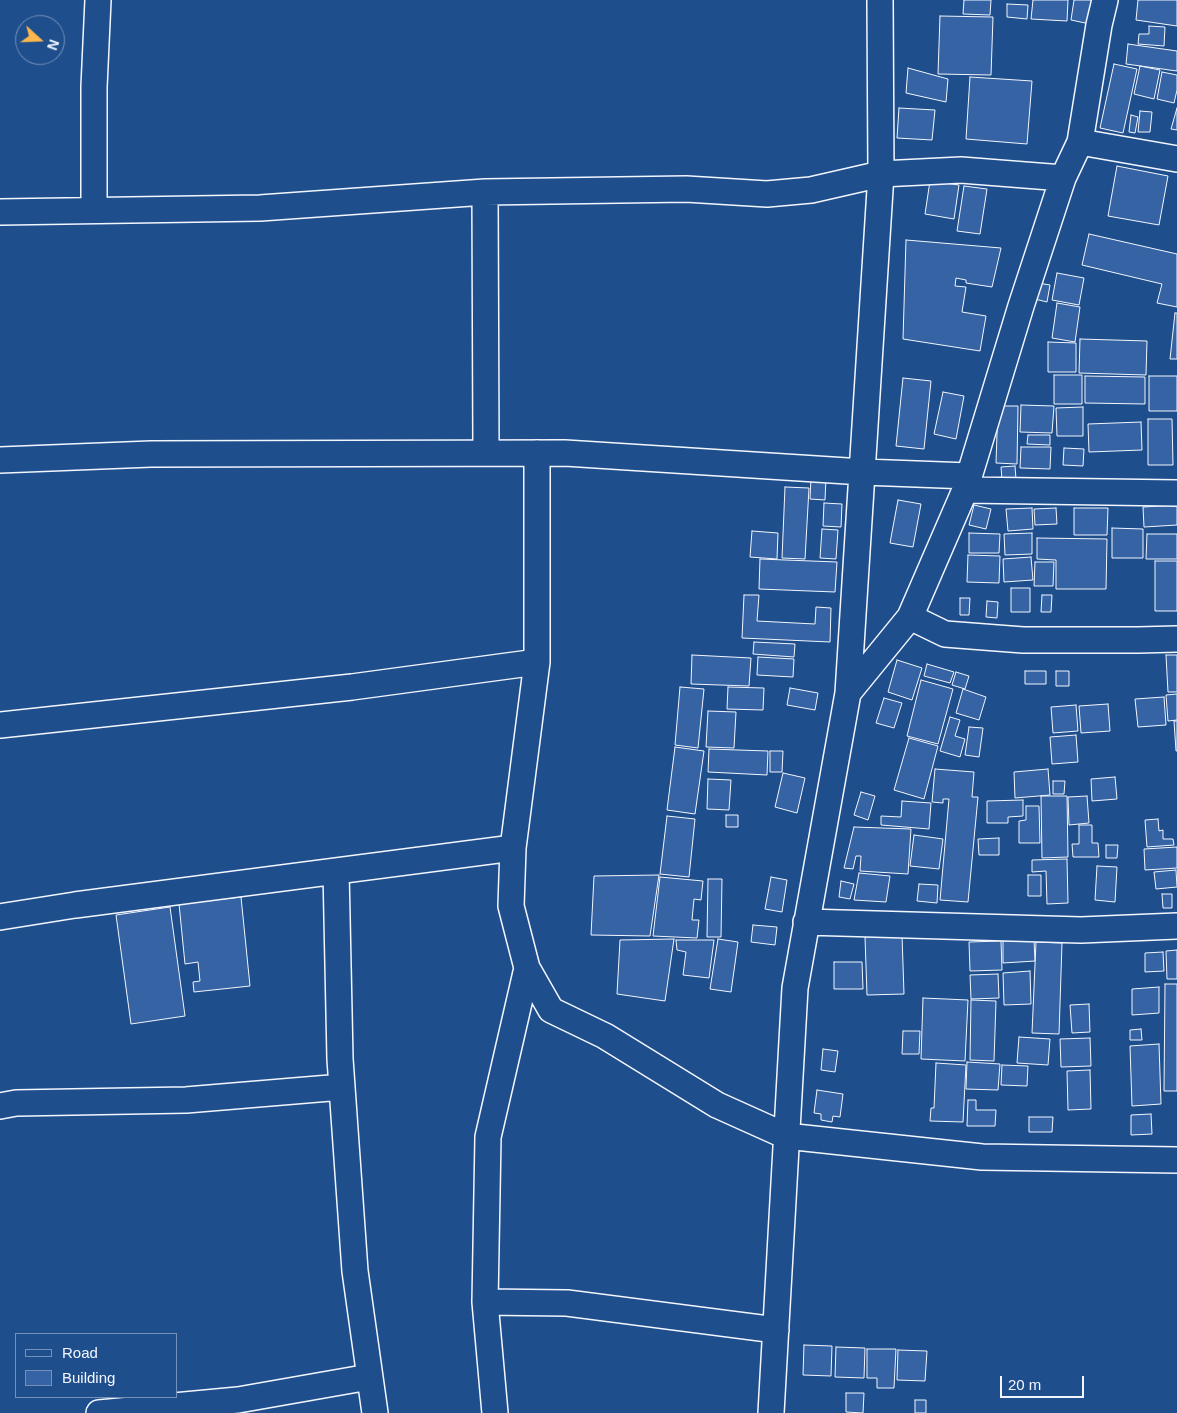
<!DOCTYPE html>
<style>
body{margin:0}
#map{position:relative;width:1177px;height:1413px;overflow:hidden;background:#1f4e8c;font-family:Arial,sans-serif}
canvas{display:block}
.legend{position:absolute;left:15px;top:1333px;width:162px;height:65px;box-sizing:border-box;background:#1f4e8c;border:1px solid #7391ba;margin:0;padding:6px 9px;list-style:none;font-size:15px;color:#f2f6ff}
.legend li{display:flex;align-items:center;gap:10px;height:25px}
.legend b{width:25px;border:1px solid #7391ba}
.north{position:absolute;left:15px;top:15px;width:50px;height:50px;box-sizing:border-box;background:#1f4e8c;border:1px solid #7391ba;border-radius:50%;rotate:110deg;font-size:14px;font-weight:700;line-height:20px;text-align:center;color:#f2f6ff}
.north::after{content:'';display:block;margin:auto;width:18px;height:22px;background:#ffb74d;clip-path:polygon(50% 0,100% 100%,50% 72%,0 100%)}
.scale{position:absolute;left:1000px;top:1376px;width:84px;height:22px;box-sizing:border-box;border:2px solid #f2f6ff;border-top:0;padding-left:6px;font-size:15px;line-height:18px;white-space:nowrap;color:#f2f6ff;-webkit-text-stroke:4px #1f4e8c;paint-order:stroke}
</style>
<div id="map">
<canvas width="1177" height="1413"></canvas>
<ul class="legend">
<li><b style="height:6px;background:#1f4e8c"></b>Road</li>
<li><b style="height:14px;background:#3563a3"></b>Building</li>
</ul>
<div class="north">N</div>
<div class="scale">20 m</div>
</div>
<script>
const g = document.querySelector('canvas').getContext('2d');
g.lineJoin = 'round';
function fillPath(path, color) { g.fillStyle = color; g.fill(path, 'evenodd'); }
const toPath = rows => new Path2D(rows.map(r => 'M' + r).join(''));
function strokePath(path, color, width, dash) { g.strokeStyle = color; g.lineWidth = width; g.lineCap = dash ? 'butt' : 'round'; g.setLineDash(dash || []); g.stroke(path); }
const building = toPath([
 [964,0,991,0,990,15,963,14,964,0],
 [1033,0,1068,0,1067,21,1031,19,1033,0],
 [1074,0,1094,0,1090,24,1071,20,1074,0],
 [1138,0,1177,0,1177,26,1136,20,1138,0],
 [1007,4,1028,5,1027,19,1007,17,1007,4],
 [940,16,993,17,991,75,938,74,940,16],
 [1149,26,1165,27,1164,46,1138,44,1139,34,1149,34,1149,26],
 [1128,44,1177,51,1177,71,1126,64,1128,44],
 [1114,64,1137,69,1123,133,1100,128,1114,64],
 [1140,66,1160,70,1154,99,1134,94,1140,66],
 [908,68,948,79,946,102,906,93,908,68],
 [1162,72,1177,75,1177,90,1174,103,1157,99,1162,72],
 [970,77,1032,81,1027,144,966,139,970,77],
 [899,108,935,110,932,140,897,138,899,108],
 [1177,108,1177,130,1171,129,1177,108],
 [1140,111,1152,112,1150,132,1138,132,1140,111],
 [1131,115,1138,117,1135,133,1129,132,1131,115],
 [1117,166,1168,176,1159,225,1108,216,1117,166],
 [930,181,959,185,954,219,925,214,930,181],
 [964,186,987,189,980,234,957,231,964,186],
 [1089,234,1177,254,1177,307,1157,303,1162,284,1082,265,1089,234],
 [906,240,1001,248,992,287,966,283,966,280,956,278,955,286,966,287,962,312,986,316,980,351,903,339,906,240],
 [1057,273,1084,278,1079,305,1052,300,1057,273],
 [1038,283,1050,285,1047,302,1035,299,1038,283],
 [1057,303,1080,307,1075,342,1052,338,1057,303],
 [1175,313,1177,313,1177,359,1170,359,1175,313],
 [1080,339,1147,341,1146,375,1079,373,1080,339],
 [1048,342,1076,343,1076,372,1048,372,1048,342],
 [1054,375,1082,375,1082,404,1054,404,1054,375],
 [1085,376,1145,377,1145,404,1085,403,1085,376],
 [1149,376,1177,376,1177,411,1149,411,1149,376],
 [903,378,931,381,924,449,896,446,903,378],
 [943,392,964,396,956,439,934,434,943,392],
 [1021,405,1054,406,1052,433,1020,432,1021,405],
 [998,406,1018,406,1017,464,996,463,998,406],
 [1083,407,1083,436,1057,436,1056,408,1083,407],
 [1148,419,1172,419,1173,465,1148,465,1148,419],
 [1141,422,1142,450,1089,452,1088,424,1141,422],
 [1028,435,1050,435,1050,445,1027,444,1028,435],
 [1021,447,1051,447,1050,469,1020,468,1021,447],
 [1064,448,1084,449,1083,466,1063,465,1064,448],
 [1015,466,1016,479,1002,480,1001,467,1015,466],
 [811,477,826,478,825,500,810,499,811,477],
 [785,487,809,488,805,559,782,558,785,487],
 [898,500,921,504,913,547,890,543,898,500],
 [824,503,842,504,841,527,823,526,824,503],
 [974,505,991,509,986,529,969,525,974,505],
 [1177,505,1177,525,1144,527,1143,507,1177,505],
 [1032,508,1033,529,1008,531,1006,509,1032,508],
 [1056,508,1057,524,1035,525,1034,509,1056,508],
 [1074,508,1108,508,1107,535,1074,535,1074,508],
 [1112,528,1143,529,1143,558,1112,558,1112,528],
 [822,529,838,530,836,559,820,558,822,529],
 [752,531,778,533,777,559,750,557,752,531],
 [969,533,1000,534,999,553,969,553,969,533],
 [1032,533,1032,554,1005,555,1004,534,1032,533],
 [1147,534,1177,534,1177,559,1146,559,1147,534],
 [1037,538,1107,539,1106,589,1056,589,1056,560,1037,559,1037,538],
 [968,555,1000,556,999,583,967,582,968,555],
 [1031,557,1033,580,1004,582,1003,559,1031,557],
 [760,559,837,562,835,592,759,589,760,559],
 [1155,561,1177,561,1177,611,1155,611,1155,561],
 [1035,562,1054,562,1053,586,1034,586,1035,562],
 [1011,588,1030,588,1030,612,1011,612,1011,588],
 [744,595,759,595,757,621,815,624,816,607,831,608,830,642,742,638,744,595],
 [1042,595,1052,595,1051,612,1041,612,1042,595],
 [960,598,970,598,969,615,960,615,960,598],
 [987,601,998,602,997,618,986,617,987,601],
 [754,642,795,644,794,657,753,654,754,642],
 [692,655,751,658,749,686,691,684,692,655],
 [1166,655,1177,655,1177,692,1168,692,1166,655],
 [758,657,794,659,793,677,757,675,758,657],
 [897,660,922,668,912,700,888,692,897,660],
 [927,664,954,672,950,683,924,676,927,664],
 [1025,671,1046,671,1046,684,1025,684,1025,671],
 [1056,671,1069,671,1069,686,1056,686,1056,671],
 [956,672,969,676,965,689,952,685,956,672],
 [921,680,953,689,938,744,907,736,921,680],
 [680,687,704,689,698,748,675,745,680,687],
 [728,687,764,688,763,710,727,709,728,687],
 [790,688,818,693,815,710,787,705,790,688],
 [963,689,986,697,979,720,956,713,963,689],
 [1177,694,1177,720,1168,721,1166,695,1177,694],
 [1164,697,1166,725,1138,727,1135,699,1164,697],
 [884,698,902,703,894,728,876,723,884,698],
 [1108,704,1110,731,1081,733,1079,706,1108,704],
 [1076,705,1078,731,1053,733,1051,707,1076,705],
 [708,711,736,712,734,748,706,747,708,711],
 [950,717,960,720,955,736,965,739,960,757,940,751,950,717],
 [1174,721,1177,721,1177,751,1176,751,1174,721],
 [969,727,983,728,979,757,965,755,969,727],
 [1076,735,1078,762,1052,764,1050,737,1076,735],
 [909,738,938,746,924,799,894,790,909,738],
 [675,747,704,751,695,814,667,810,675,747],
 [709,749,768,751,767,775,708,772,709,749],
 [770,751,783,751,782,772,770,772,770,751],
 [935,769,974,772,972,797,978,797,968,902,940,900,949,799,943,799,943,803,932,802,935,769],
 [1048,769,1050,795,1015,798,1014,772,1048,769],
 [783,773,805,778,797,813,775,807,783,773],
 [1115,777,1117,799,1092,801,1091,779,1115,777],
 [708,779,731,780,729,810,707,809,708,779],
 [1053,781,1065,781,1064,794,1053,794,1053,781],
 [861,792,875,796,868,820,854,815,861,792],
 [1041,796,1067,796,1068,857,1042,858,1041,796],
 [1087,796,1089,823,1069,825,1068,797,1087,796],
 [1023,800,1023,816,1008,817,1008,823,987,823,987,801,1023,800],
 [902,801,931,803,929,829,881,825,881,816,901,817,902,801],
 [1026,806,1039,806,1040,843,1019,843,1019,821,1026,820,1026,806],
 [726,815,738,815,738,827,726,827,726,815],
 [667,816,695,819,689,877,660,874,667,816],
 [1158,819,1159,831,1163,830,1163,839,1173,839,1174,845,1147,847,1145,820,1158,819],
 [1079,825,1092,825,1092,843,1098,843,1099,857,1073,857,1072,844,1079,844,1079,825],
 [854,827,911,829,908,874,860,871,861,856,856,856,853,869,844,868,854,827],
 [914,835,943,839,939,869,910,866,914,835],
 [999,838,999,855,979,855,978,839,999,838],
 [1106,845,1118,845,1117,858,1106,858,1106,845],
 [1177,847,1177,868,1145,870,1144,849,1177,847],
 [1067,859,1068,903,1047,904,1046,871,1032,872,1032,860,1067,859],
 [1097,866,1117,867,1115,902,1095,900,1097,866],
 [1176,870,1177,887,1156,889,1154,872,1176,870],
 [859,873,890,876,886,902,854,900,859,873],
 [659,875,650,936,591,935,594,876,659,875],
 [1028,875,1041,875,1041,896,1028,896,1028,875],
 [660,877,703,881,701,900,694,899,692,920,699,920,697,938,653,936,660,877],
 [771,877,787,880,782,912,765,909,771,877],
 [708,879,722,879,721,937,707,937,708,879],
 [841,881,854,884,850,899,839,897,841,881],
 [919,884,938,885,937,903,917,901,919,884],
 [1162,894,1172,894,1172,908,1163,908,1162,894],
 [241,897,250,986,194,992,193,982,200,981,198,962,185,964,179,904,241,897],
 [170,907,185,1016,131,1024,116,915,170,907],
 [753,925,777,927,775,945,751,942,753,925],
 [902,935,904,994,867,995,865,937,902,935],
 [674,939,665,1001,617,994,620,940,674,939],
 [718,939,738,942,731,992,710,989,718,939],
 [676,940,714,940,709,978,683,975,686,952,677,950,676,940],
 [1034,940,1035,961,1003,963,1003,941,1034,940],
 [1001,941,1002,970,970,971,969,942,1001,941],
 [1036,942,1062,943,1059,1034,1032,1033,1036,942],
 [1177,950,1177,979,1167,979,1166,951,1177,950],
 [1163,952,1164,971,1145,972,1145,953,1163,952],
 [834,962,862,962,863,989,834,989,834,962],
 [1030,971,1031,1004,1004,1005,1003,973,1030,971],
 [998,974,999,998,971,999,970,975,998,974],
 [1165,984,1177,984,1177,1091,1164,1091,1165,984],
 [1159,987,1159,1013,1132,1015,1132,989,1159,987],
 [923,998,968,1000,965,1061,921,1059,923,998],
 [971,1000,996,1001,994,1061,970,1060,971,1000],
 [1089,1004,1090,1032,1072,1033,1070,1005,1089,1004],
 [1141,1029,1142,1040,1130,1040,1130,1030,1141,1029],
 [903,1031,920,1031,919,1054,902,1054,903,1031],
 [1019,1037,1050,1039,1048,1065,1017,1063,1019,1037],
 [1090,1038,1091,1066,1061,1067,1060,1039,1090,1038],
 [1159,1044,1161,1104,1132,1106,1130,1046,1159,1044],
 [823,1049,838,1051,835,1072,821,1070,823,1049],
 [967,1062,1000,1064,998,1090,966,1089,967,1062],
 [936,1063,966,1065,963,1122,930,1121,931,1108,934,1108,936,1063],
 [1002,1065,1028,1066,1027,1086,1001,1085,1002,1065],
 [1090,1070,1091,1109,1068,1110,1067,1071,1090,1070],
 [817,1090,843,1094,840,1117,833,1116,832,1122,821,1120,821,1114,814,1113,817,1090],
 [968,1100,976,1100,976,1110,996,1110,995,1126,967,1126,968,1100],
 [1151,1114,1152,1134,1131,1135,1131,1115,1151,1114],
 [1029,1117,1053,1117,1052,1132,1029,1132,1029,1117],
 [804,1345,832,1346,831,1376,803,1375,804,1345],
 [836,1347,865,1348,864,1378,835,1377,836,1347],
 [867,1349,896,1349,894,1388,877,1388,877,1378,867,1378,867,1349],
 [898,1350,927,1351,925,1381,897,1380,898,1350],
 [846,1393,864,1393,863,1413,846,1412,846,1393],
 [915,1400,926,1400,926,1413,915,1413,915,1400]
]);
fillPath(building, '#3563a3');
strokePath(building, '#f2f6ff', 1);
const minor = toPath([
 [1080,142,1177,159],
 [485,192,486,453],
 [94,210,94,87,98,0],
 [0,212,260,208,485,192,686,189,767,194,811,190,881,174,961,170,1063,178],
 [0,460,151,454,565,453,863,472,969,476],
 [965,490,1177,493],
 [910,617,945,634,1023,640,1138,640,1177,639],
 [848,693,910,617,965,490,1021,306,1063,178,1080,142,1099,25,1105,0],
 [0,725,352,687,537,662,537,453],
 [513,848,511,906,527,968,551,1010,605,1036,717,1105,786,1136,982,1157,1177,1160],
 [336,871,340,1059,355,1271,375,1413],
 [0,917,75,905,513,848,537,662],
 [806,922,1081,930,1177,926],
 [0,1106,16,1103,186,1100,342,1087],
 [485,1302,567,1303,776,1330],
 [99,1413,238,1400,369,1377],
 [495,1413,485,1302,488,1137,527,968],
 [771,1413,795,988,848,693,881,174,880,0]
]);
strokePath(minor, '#f2f6ff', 28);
strokePath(minor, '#1f4e8c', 25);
</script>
